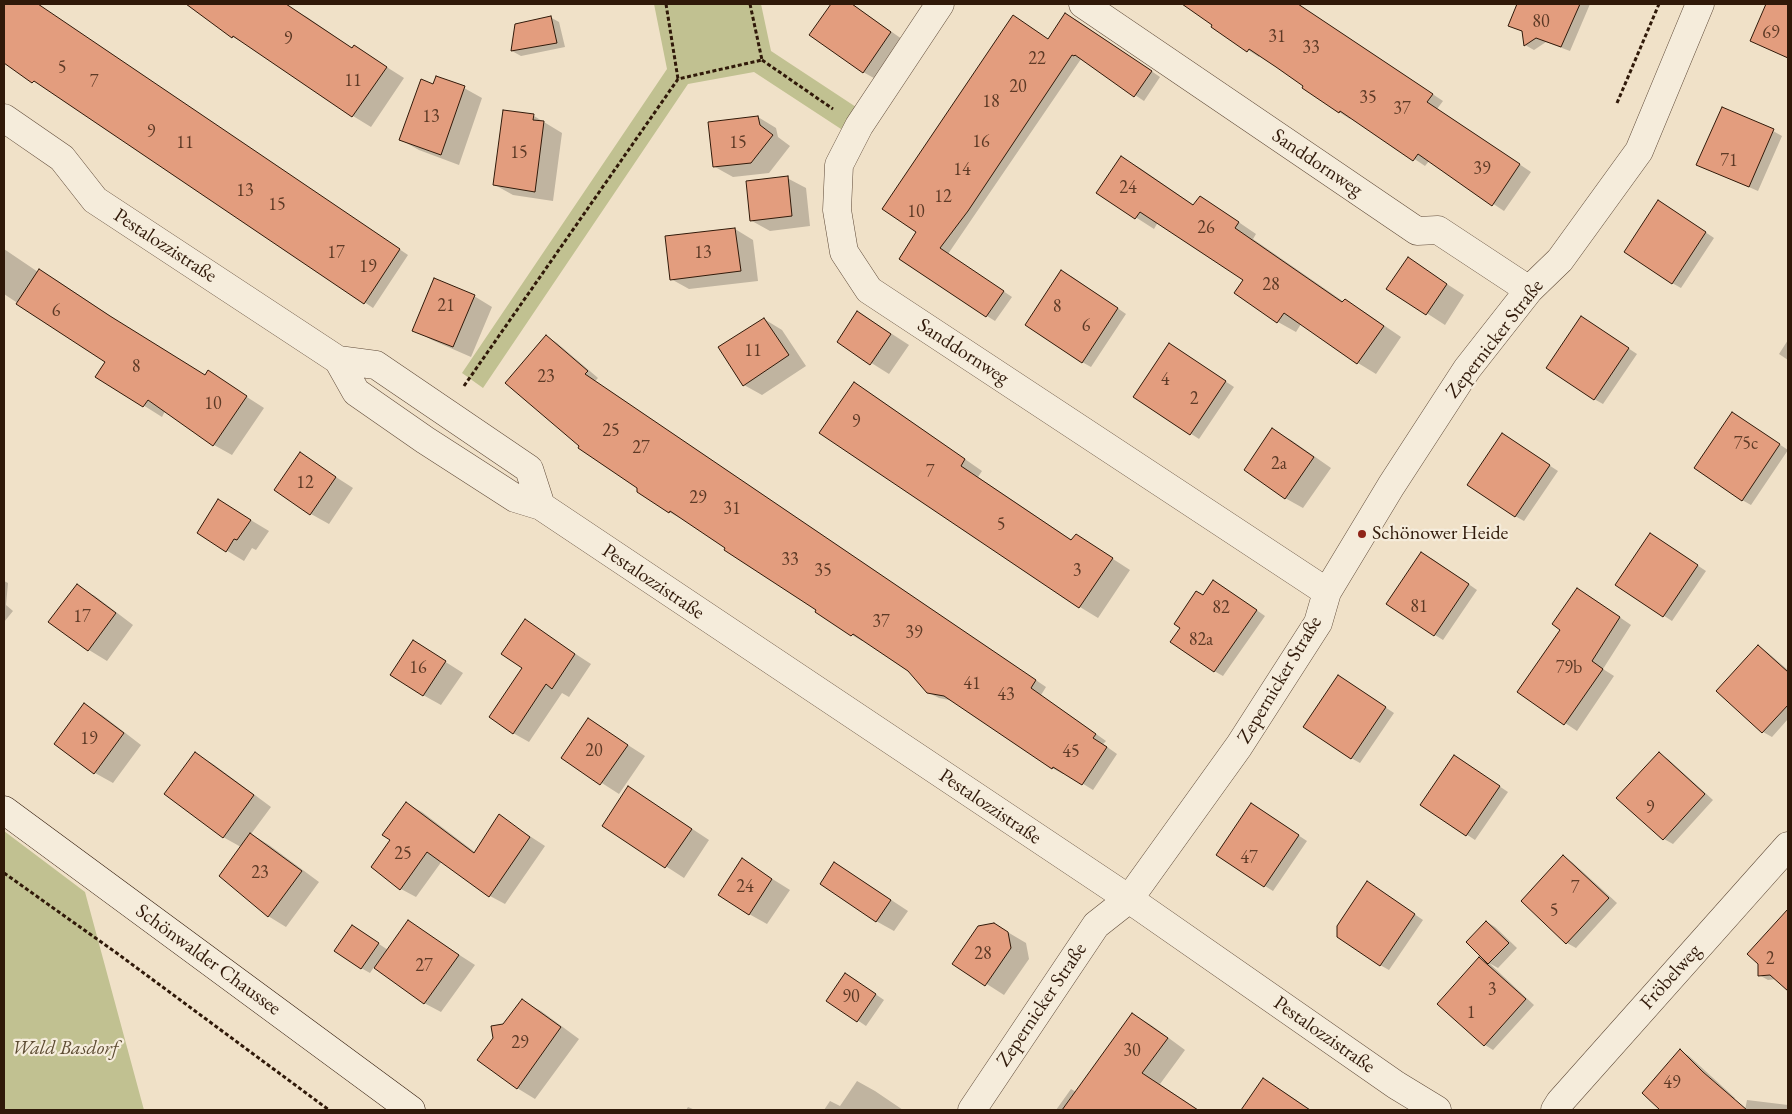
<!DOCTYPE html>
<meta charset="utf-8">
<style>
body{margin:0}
#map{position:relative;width:1792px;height:1114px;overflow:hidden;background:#f0e1c8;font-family:"EB Garamond",serif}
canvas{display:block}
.frame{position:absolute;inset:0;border:5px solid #301909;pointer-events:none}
</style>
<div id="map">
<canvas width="1792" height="1114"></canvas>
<div class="frame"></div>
</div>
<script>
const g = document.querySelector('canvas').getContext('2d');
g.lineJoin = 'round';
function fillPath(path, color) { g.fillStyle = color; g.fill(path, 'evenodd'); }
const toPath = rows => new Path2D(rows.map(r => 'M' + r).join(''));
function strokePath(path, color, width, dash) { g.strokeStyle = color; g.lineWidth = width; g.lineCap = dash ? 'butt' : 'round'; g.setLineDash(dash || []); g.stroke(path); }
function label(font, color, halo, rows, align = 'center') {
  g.font = font + ' "EB Garamond",serif'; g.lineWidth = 4.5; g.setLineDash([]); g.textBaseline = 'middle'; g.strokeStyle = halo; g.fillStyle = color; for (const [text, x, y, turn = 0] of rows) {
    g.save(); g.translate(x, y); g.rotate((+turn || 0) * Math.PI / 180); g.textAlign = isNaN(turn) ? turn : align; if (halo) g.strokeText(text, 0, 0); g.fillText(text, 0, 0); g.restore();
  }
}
fillPath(toPath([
 [654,4,761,4,771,51,856,107,841,129,754,72,688,84,483,388,462,373,667,69],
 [4,831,85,892,144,1110,4,1110]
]), '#c1c191');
fillPath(toPath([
 [14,4,36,4,408,255,373,308,4,58,4,14,6,15],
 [193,4,279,4,287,9,288,7,307,17,353,49,355,47,404,78,371,127,353,116,251,47,233,37,194,8,196,5],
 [833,4,852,4,909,44,881,82,863,72,810,35],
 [1184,4,1297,4,1443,101,1437,109,1531,172,1504,211,1429,161,1425,166,1352,117,1350,119,1339,112,1303,88,1305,86,1260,55,1259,57,1248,50],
 [1518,4,1590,4,1570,51,1546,42,1534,50,1525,45,1523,32,1509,25],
 [1768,4,1788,4,1788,58,1752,41],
 [550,17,559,22,565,47,521,56,512,51,516,25],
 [1075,19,1160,77,1144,101,1081,59,948,254,1012,297,995,321,987,316,918,232,1049,40],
 [434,85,464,88,482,98,459,165,419,150,401,140],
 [534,116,562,133,553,201,513,195,495,185],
 [758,117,776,128,778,137,790,146,769,173,733,177,715,167],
 [1773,131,1782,136,1758,191,1707,169],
 [1122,158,1140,168,1195,206,1200,197,1218,208,1256,234,1253,239,1344,302,1345,300,1363,311,1401,337,1376,374,1358,363,1301,324,1296,332,1278,322,1244,280,1158,222,1154,229,1098,193],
 [787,178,806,188,810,226,770,231,752,221],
 [1668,207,1714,238,1681,288,1672,283],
 [735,229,753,240,758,281,689,289,671,279],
 [4,249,38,272,39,270,58,281,128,328,206,376,208,372,264,408,232,455,214,445,165,411,162,417,97,376,106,362,4,294],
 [1408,259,1464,295,1445,325,1388,288],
 [1071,276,1126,314,1091,367,1082,362],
 [474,296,492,307,471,357,432,340,414,330],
 [858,312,909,345,889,374,838,342],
 [764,319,782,330,806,366,762,395,744,385],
 [1590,323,1637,354,1603,404,1594,399],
 [546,336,557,343,598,378,595,381,1046,687,1041,695,1106,741,1103,744,1117,754,1093,790,1064,772,1063,774,1052,768,954,701,939,698,927,692,909,671,863,640,862,641,852,635,816,612,818,610,681,516,680,518,669,512,638,488],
 [1788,340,1788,360,1779,354],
 [1178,350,1234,387,1199,439,1135,397],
 [854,384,873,395,982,471,978,477,1073,541,1076,535,1130,570,1098,618,1080,607,821,433],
 [1741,419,1788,450,1751,505,1742,500],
 [1273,430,1291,440,1331,468,1303,508,1285,498],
 [1518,445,1558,471,1524,521,1515,516],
 [300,454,353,488,329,524,311,514],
 [219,501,269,531,256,550,252,548,244,561,226,550],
 [1659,540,1706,571,1672,621,1617,585],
 [1431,558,1477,590,1443,640,1435,635],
 [4,581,8,583,6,605,13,611,4,622],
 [77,586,95,596,133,625,107,661,89,650],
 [1222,586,1265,616,1223,676,1214,671,1203,596],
 [1589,596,1631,625,1603,669,1614,676,1577,731,1519,692,1562,630],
 [525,621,591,664,569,697,562,693,529,742,513,733,524,668],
 [414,642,463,673,441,705,423,695],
 [1759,646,1767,652,1788,670,1788,719,1772,737,1763,732],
 [1347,682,1394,713,1360,763,1351,758],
 [84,705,102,715,141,745,113,783,95,773],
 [589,720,645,756,619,794,563,758],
 [195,754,213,764,271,807,251,834,269,845,319,882,286,927,268,916,241,847,223,837],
 [1659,754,1668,759,1713,800,1673,844,1664,839,1618,798],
 [1463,762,1508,792,1475,840,1422,805],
 [647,799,709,840,684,878,604,826],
 [407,804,422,812,476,853,499,816,545,846,505,904,490,896,442,861,416,897,401,889,391,840],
 [1260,810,1307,841,1273,891,1265,886],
 [1563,856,1572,862,1617,903,1576,948,1567,943],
 [742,860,790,890,767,924,749,914],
 [835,863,908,911,894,931,876,921],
 [1376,888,1423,920,1389,970,1380,965],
 [1788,910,1788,989,1777,979,1768,980,1759,975,1760,964,1749,954],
 [408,922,475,965,441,1012,424,1003,374,967,370,973,361,968,361,932,388,950],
 [1487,922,1495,927,1517,948,1498,968,1489,963,1467,942],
 [994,924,1026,943,1029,959,1004,995,954,963],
 [1479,959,1489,963,1534,1005,1493,1050,1485,1045],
 [855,980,884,1000,866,1026,828,1000],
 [522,1001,541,1011,579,1039,535,1099,517,1088,503,1026],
 [1133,1014,1151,1025,1185,1050,1160,1084,1198,1110,1056,1110,1071,1089,1076,1092],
 [1681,1051,1689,1056,1735,1098,1724,1110,1662,1110,1643,1093],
 [1263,1080,1281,1090,1311,1110,1242,1110],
 [857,1081,875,1091,903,1110,824,1110,830,1101,840,1106],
 [1747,1100,1788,1105,1788,1110,1745,1110],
 [688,1107,695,1110,686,1110]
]), '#0003');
const building = toPath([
 [4,4,38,4,400,249,364,304,34,81,32,83,4,63,4,4],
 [186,4,286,4,352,48,354,45,387,67,352,117,233,36,232,38,186,4],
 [831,4,852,4,891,32,863,73,809,35,831,4],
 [1182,4,1298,4,1433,94,1427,102,1520,164,1492,206,1418,154,1413,161,1340,111,1339,113,1302,88,1303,86,1276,67,1249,49,1247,52,1211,27,1212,25,1182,4],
 [1517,4,1580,4,1561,47,1536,38,1524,46,1522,31,1508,26,1517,4],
 [1766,4,1788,4,1788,58,1750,41,1766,4],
 [1065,13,1152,71,1134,97,1075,55,1074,56,1072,55,968,211,940,248,1004,291,986,317,899,259,916,232,882,209,1013,15,1048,39,1065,13],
 [551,16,557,43,511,51,515,24,551,16],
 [436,76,465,86,441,155,399,140,421,79,433,84,436,76],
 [1722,107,1774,129,1749,187,1696,165,1722,107],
 [503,110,534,114,533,120,544,121,535,192,493,185,503,110],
 [758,116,760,125,773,135,751,163,713,167,708,122,758,116],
 [1121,156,1193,205,1200,196,1239,222,1235,228,1342,302,1345,299,1384,326,1357,364,1284,313,1277,323,1234,293,1243,280,1140,212,1135,219,1096,193,1121,156],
 [788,176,792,216,750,221,746,181,788,176],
 [1658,200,1706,232,1672,284,1624,252,1658,200],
 [735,228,741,271,670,280,665,236,735,228],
 [1408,257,1447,284,1426,315,1386,289,1408,257],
 [39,269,110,316,205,375,208,370,247,396,213,446,148,400,143,407,95,377,105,362,16,304,39,269],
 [1061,270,1118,308,1082,363,1025,325,1061,270],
 [434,278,475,295,453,347,412,331,434,278],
 [857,311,891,334,870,365,837,342,857,311],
 [1581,316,1629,348,1594,400,1546,368,1581,316],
 [764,318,789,355,743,386,718,347,764,318],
 [546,335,588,371,585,374,1036,680,1031,688,1096,734,1093,738,1107,747,1082,785,1053,767,1052,769,944,696,927,693,908,671,853,634,851,636,815,612,816,610,724,550,725,548,670,511,669,513,637,492,637,488,578,448,579,446,505,383,546,335],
 [1169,343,1226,381,1190,435,1133,397,1169,343],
 [854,382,965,459,961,466,1071,540,1076,534,1113,558,1079,608,819,433,854,382],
 [1732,412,1780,444,1742,501,1694,468,1732,412],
 [1272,428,1314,457,1285,499,1244,470,1272,428],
 [1502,433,1550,465,1515,517,1467,485,1502,433],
 [300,452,336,477,310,515,274,490,300,452],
 [218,499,251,520,237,540,234,539,226,552,197,533,218,499],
 [1650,533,1698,565,1663,617,1615,585,1650,533],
 [1421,552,1469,584,1434,636,1386,604,1421,552],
 [1213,580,1257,610,1214,672,1170,642,1180,628,1174,624,1196,591,1203,595,1213,580],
 [77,584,116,613,88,651,48,622,77,584],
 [1577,588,1620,617,1592,661,1603,669,1564,725,1517,692,1560,630,1552,624,1577,588],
 [525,619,575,654,552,689,546,684,513,734,489,717,522,668,501,654,525,619],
 [413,640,446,661,423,696,390,675,413,640],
 [1758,645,1788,672,1788,705,1762,733,1716,691,1758,645],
 [1338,675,1386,707,1351,759,1303,727,1338,675],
 [84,703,124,733,94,774,54,744,84,703],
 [588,718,628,745,600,785,561,758,588,718],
 [195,752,254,795,223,838,164,794,195,752],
 [1659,752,1705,794,1663,840,1616,798,1659,752],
 [1454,755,1500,786,1466,836,1420,805,1454,755],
 [628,786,692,829,665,868,602,826,628,786],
 [406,802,474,853,499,814,530,837,489,897,427,852,400,890,371,867,390,840,382,835,406,802],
 [1251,803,1299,835,1264,887,1216,855,1251,803],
 [250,833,302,871,268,917,219,876,250,833],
 [1563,855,1609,898,1566,944,1521,901,1563,855],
 [742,858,772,879,749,915,718,895,742,858],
 [834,862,891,900,876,922,820,884,834,862],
 [1367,881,1415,914,1380,966,1337,937,1337,926,1367,881],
 [1788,909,1788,991,1770,975,1758,976,1758,964,1747,954,1788,909],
 [408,920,459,955,424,1004,374,968,408,920],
 [1486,921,1509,943,1488,964,1466,942,1486,921],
 [994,923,1008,932,1011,948,985,986,952,964,978,926,994,923],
 [352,925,379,943,361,969,334,951,352,925],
 [1479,957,1526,999,1484,1046,1437,1004,1479,957],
 [845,973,876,994,857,1022,826,1001,845,973],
 [522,999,561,1027,517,1089,477,1060,493,1038,491,1026,503,1024,522,999],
 [1132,1013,1168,1038,1142,1073,1198,1110,1062,1110,1132,1013],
 [1680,1049,1703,1072,1747,1110,1660,1110,1642,1093,1680,1049],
 [1263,1078,1310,1110,1241,1110,1263,1078]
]);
fillPath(building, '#e39d7e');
strokePath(building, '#301909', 1);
const street = toPath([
 [940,4,859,126,839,165,837,210,844,252,869,290,1327,592],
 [1083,4,1417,231,1438,230,1529,290],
 [4,118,62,158,95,200,338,360,376,365,529,469,541,506],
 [338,360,356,392,425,440,515,498,541,506,1129,899,1396,1085,1437,1110],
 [972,1110,1096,925,1129,899,1239,746,1318,623,1327,592,1391,486,1467,369,1529,290,1560,260,1639,151,1700,4],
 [1555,1110,1560,1102,1788,846]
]);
const secondary = toPath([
 [4,810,411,1110]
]);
strokePath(street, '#604b39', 29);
strokePath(secondary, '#301909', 29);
strokePath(toPath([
 [666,4,678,79],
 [762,60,833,109],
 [1617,103,1659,4],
 [464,386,678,79,762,60,750,4],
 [4,873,118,954,329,1110]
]), '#301909', 3, [4, 2.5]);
strokePath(street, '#f5ecdb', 28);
strokePath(secondary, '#f5ecdb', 28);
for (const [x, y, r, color] of [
 [1362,534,5,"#8f2418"]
]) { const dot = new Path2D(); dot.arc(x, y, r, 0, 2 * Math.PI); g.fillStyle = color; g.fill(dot); strokePath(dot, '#f5ecdb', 2); }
label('18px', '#5d3a26', null, [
 ["80",1541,22],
 ["69",1771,33],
 ["31",1277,37],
 ["9",288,39],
 ["33",1311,48],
 ["22",1037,59],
 ["5",62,68],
 ["11",353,81],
 ["7",94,82],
 ["20",1018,87],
 ["35",1368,98],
 ["18",991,102],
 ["37",1402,109],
 ["13",431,117],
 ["9",151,132],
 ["16",981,142],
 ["11",185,143],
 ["15",738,143],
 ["15",519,153],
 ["71",1729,161],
 ["39",1482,169],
 ["14",962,170],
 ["24",1128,188],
 ["13",245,191],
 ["12",943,197],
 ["15",277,205],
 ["10",916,212],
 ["26",1206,228],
 ["17",336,253],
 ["13",703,253],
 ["19",368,267],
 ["28",1271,285],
 ["21",446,306],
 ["8",1057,307],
 ["6",56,311],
 ["6",1086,326],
 ["11",753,351],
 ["8",136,367],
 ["23",546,377],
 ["4",1165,380],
 ["2",1194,399],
 ["10",213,404],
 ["9",856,422],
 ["25",611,431],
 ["75c",1746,444],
 ["27",641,448],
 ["2a",1279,464],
 ["7",930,472],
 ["12",305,483],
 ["29",698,498],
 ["31",732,509],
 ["5",1001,525],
 ["33",790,560],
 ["35",823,571],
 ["3",1077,571],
 ["81",1419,607],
 ["82",1221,608],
 ["17",82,617],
 ["37",881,622],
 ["39",914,633],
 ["82a",1201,640],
 ["16",418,668],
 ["79b",1569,668],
 ["41",972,684],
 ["43",1006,695],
 ["19",89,739],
 ["20",594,751],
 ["45",1071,752],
 ["9",1650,808],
 ["25",403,854],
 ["47",1249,858],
 ["23",260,873],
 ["24",745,887],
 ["7",1575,888],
 ["5",1554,911],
 ["28",983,954],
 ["2",1770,959],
 ["27",424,966],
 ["3",1492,990],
 ["90",851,997],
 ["1",1471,1013],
 ["29",520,1043],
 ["30",1132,1051],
 ["49",1672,1083]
]);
label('20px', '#301909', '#f5ecdb', [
 ["Sanddornweg",1317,163,34],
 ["Pestalozzistraße",165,246,33],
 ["Zepernicker Straße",1495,339,-52],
 ["Sanddornweg",963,352,33],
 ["Pestalozzistraße",653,582,34],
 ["Zepernicker Straße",1280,680,-59],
 ["Pestalozzistraße",990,807,34],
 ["Schönwalder Chaussee",208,960,36],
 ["Fröbelweg",1671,977,-48],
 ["Zepernicker Straße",1042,1005,-56],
 ["Pestalozzistraße",1324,1035,35]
]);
label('20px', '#301909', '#f5ecdb', [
 ["Schönower Heide",1372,534]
], 'left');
label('italic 20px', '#5c4b32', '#f5ecdb', [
 ["Wald Basdorf",65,1049]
]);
</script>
